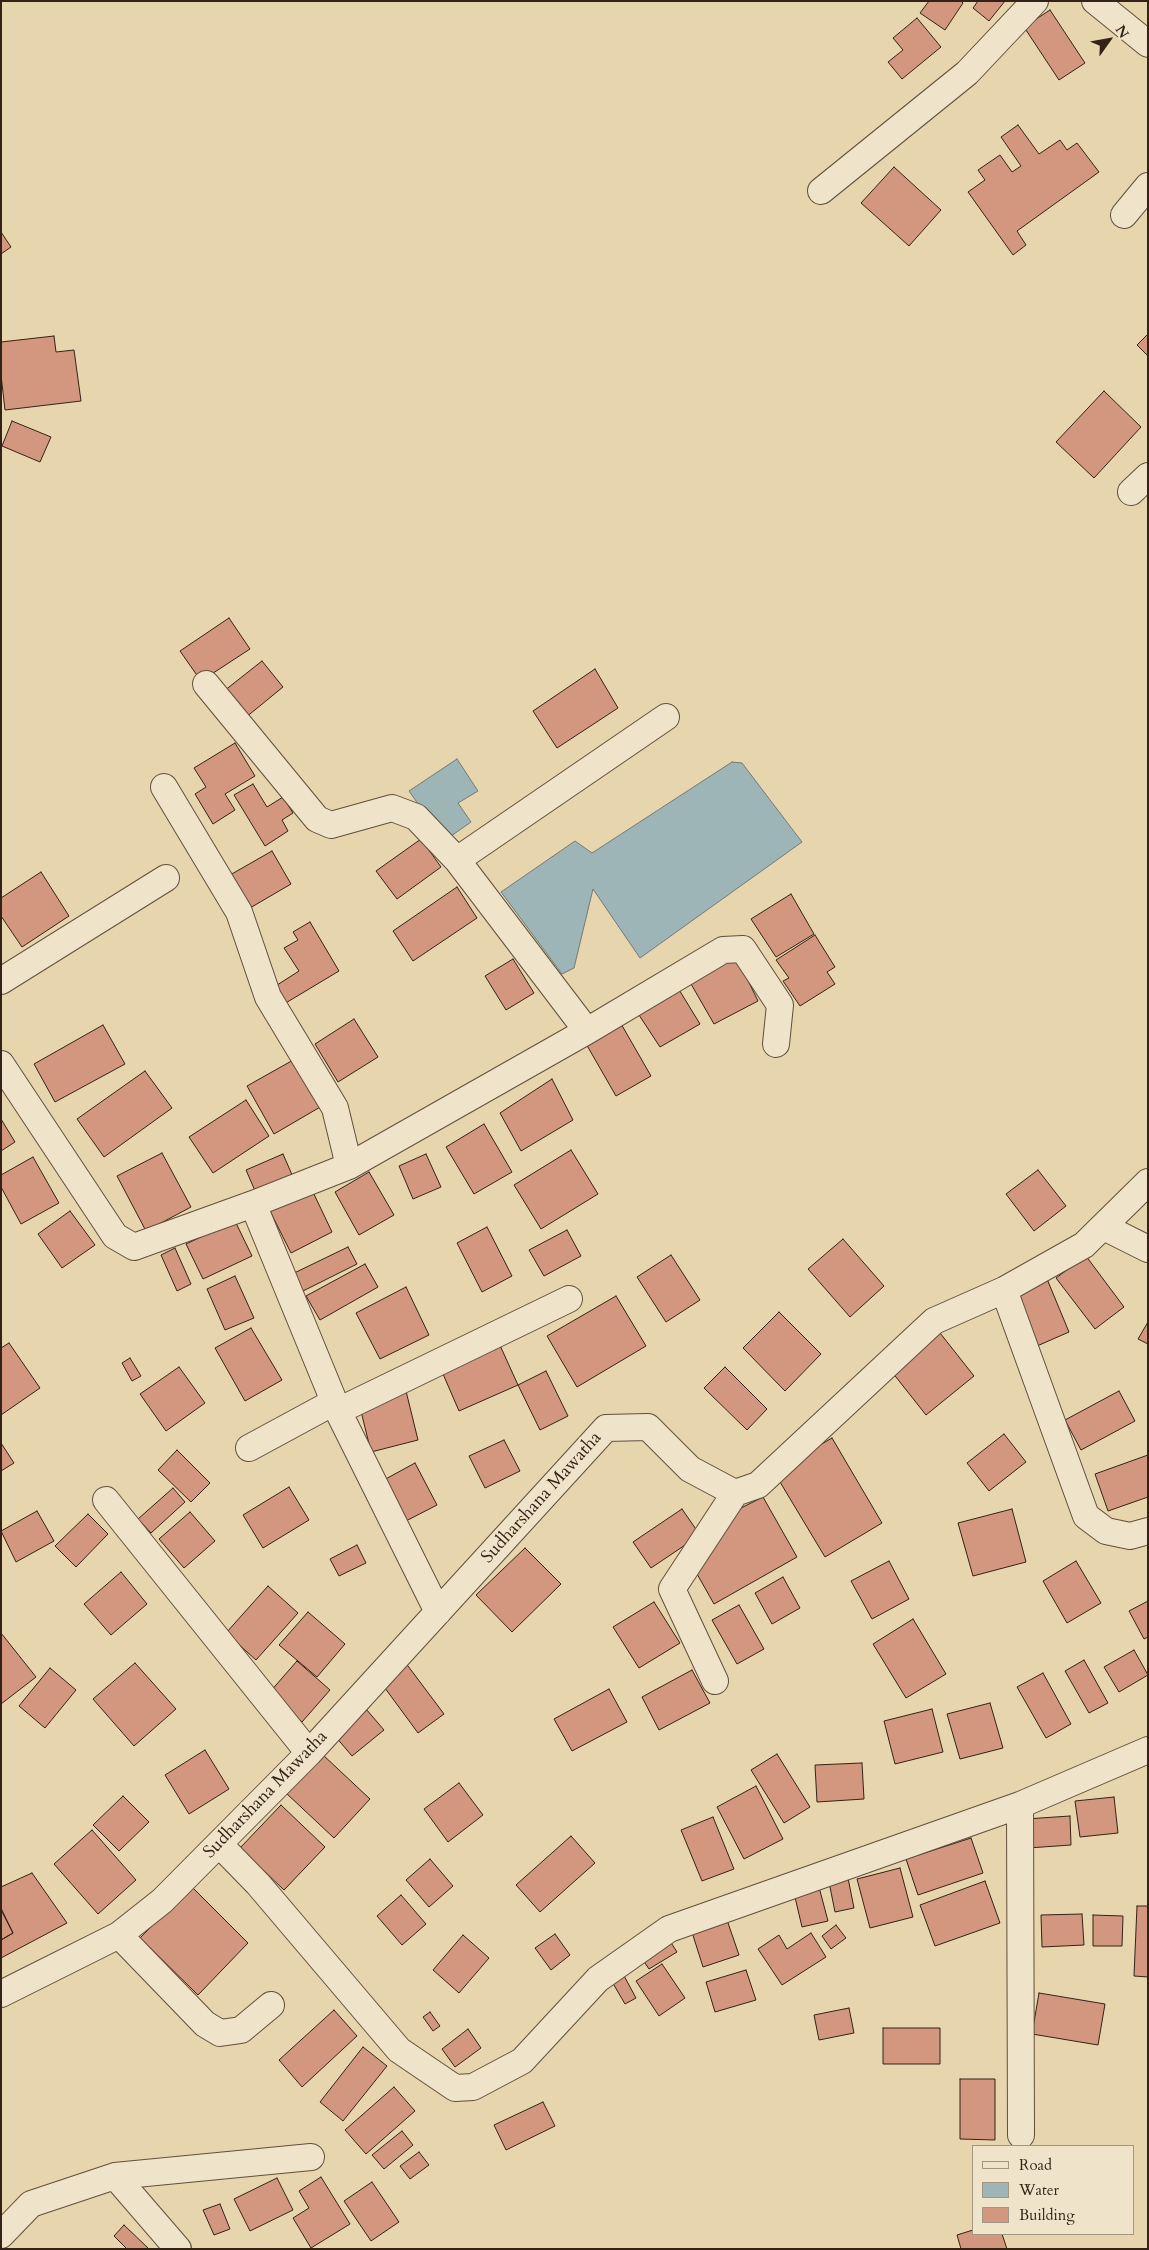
<!DOCTYPE html>
<style>
body{margin:0}
#map{position:relative;width:1149px;height:2250px;overflow:hidden;background:#e7d5ae;font-family:Cardo,serif}
canvas{display:block}
.frame{position:absolute;inset:0;border:2px solid #342216;pointer-events:none}
.legend{position:absolute;left:972px;top:2145px;width:162px;height:90px;box-sizing:border-box;background:#efe4ca;border:1px solid #a49682;margin:0;padding:6px 9px;list-style:none;font-size:15px;color:#342216}
.legend li{display:flex;align-items:center;gap:10px;height:25px}
.legend b{width:25px;border:1px solid #a49682}
.north{position:absolute;left:1084px;top:15px;width:50px;height:50px;-webkit-text-stroke:4px #efe4ca;paint-order:stroke;rotate:58deg;font-size:14px;font-weight:700;line-height:20px;text-align:center;color:#342216}
.north::after{content:'';display:block;margin:auto;width:18px;height:22px;background:#342216;clip-path:polygon(50% 0,100% 100%,50% 72%,0 100%)}
</style>
<div id="map">
<canvas width="1149" height="2250"></canvas>
<div class="frame"></div>
<ul class="legend">
<li><b style="height:6px;background:#efe4ca"></b>Road</li>
<li><b style="height:14px;background:#9db5b7"></b>Water</li>
<li><b style="height:14px;background:#d3967f"></b>Building</li>
</ul>
<div class="north">N</div>
</div>
<script>
const g = document.querySelector('canvas').getContext('2d');
g.lineJoin = 'round';
function fillPath(path, color) { g.fillStyle = color; g.fill(path, 'evenodd'); }
const toPath = rows => new Path2D(rows.map(r => 'M' + r).join(''));
function strokePath(path, color, width, dash) { g.strokeStyle = color; g.lineWidth = width; g.lineCap = dash ? 'butt' : 'round'; g.setLineDash(dash || []); g.stroke(path); }
function label(font, color, halo, rows, align = 'center') {
  g.font = font + ' Cardo,serif'; g.lineWidth = 4.5; g.setLineDash([]); g.textBaseline = 'middle'; g.strokeStyle = halo; g.fillStyle = color; for (const [text, x, y, turn = 0] of rows) {
    g.save(); g.translate(x, y); g.rotate((+turn || 0) * Math.PI / 180); g.textAlign = isNaN(turn) ? turn : align; if (halo) g.strokeText(text, 0, 0); g.fillText(text, 0, 0); g.restore();
  }
}
const water = toPath([
 [457,759,478,791,458,803,471,822,444,841,409,791,457,759],
 [732,762,742,763,802,842,640,958,593,889,574,968,562,974,501,892,575,841,592,853,732,762]
]);
fillPath(water, '#9db5b7');
strokePath(water, '#737a77', 1);
const building = toPath([
 [929,1,961,1,963,3,945,30,920,13,929,1],
 [978,1,1005,1,989,21,973,8,978,1],
 [1050,10,1085,63,1059,80,1024,27,1050,10],
 [917,18,941,47,902,79,888,62,903,50,893,38,917,18],
 [1018,125,1039,154,1060,140,1067,150,1077,143,1099,172,1017,231,1026,245,1013,255,968,192,985,180,978,170,1000,155,1012,172,1021,166,1001,137,1018,125],
 [894,167,941,210,909,246,861,203,894,167],
 [1,232,11,247,1,254,1,232],
 [1148,334,1148,356,1137,345,1148,334],
 [54,336,56,352,74,350,81,401,5,410,1,375,1,342,54,336],
 [1104,391,1141,427,1094,478,1056,442,1104,391],
 [12,421,51,437,40,462,2,446,12,421],
 [229,618,250,649,201,681,180,651,229,618],
 [262,661,283,687,245,718,224,691,262,661],
 [595,669,618,708,557,748,533,711,595,669],
 [235,743,255,776,225,794,235,810,213,824,195,794,206,787,194,768,235,743],
 [253,784,267,807,283,797,293,813,282,820,288,831,265,846,234,795,253,784],
 [421,839,441,867,397,899,376,871,421,839],
 [272,851,291,884,250,908,230,875,272,851],
 [41,872,69,916,22,947,1,916,1,898,41,872],
 [457,887,477,918,413,961,393,931,457,887],
 [791,894,814,934,776,957,751,919,791,894],
 [310,922,339,971,284,1004,274,987,299,971,284,948,298,940,293,932,310,922],
 [815,935,835,967,827,972,835,984,800,1006,783,981,789,978,776,960,815,935],
 [735,954,758,1001,714,1024,687,977,735,954],
 [513,959,534,993,506,1010,485,976,513,959],
 [678,988,700,1024,660,1047,637,1012,678,988],
 [354,1019,378,1057,338,1082,315,1044,354,1019],
 [620,1022,651,1076,616,1096,585,1042,620,1022],
 [103,1025,125,1064,55,1102,34,1064,103,1025],
 [295,1059,322,1106,274,1134,247,1086,295,1059],
 [145,1071,172,1108,104,1157,77,1119,145,1071],
 [552,1079,573,1120,521,1151,500,1113,552,1079],
 [246,1100,269,1136,213,1173,189,1137,246,1100],
 [1,1119,15,1142,1,1151,1,1119],
 [484,1124,512,1172,474,1194,446,1147,484,1124],
 [571,1150,598,1194,541,1229,514,1185,571,1150],
 [162,1153,191,1207,146,1231,117,1176,162,1153],
 [283,1154,293,1177,256,1193,246,1170,283,1154],
 [426,1154,441,1187,413,1199,399,1166,426,1154],
 [33,1157,59,1203,21,1224,1,1187,1,1175,33,1157],
 [1038,1170,1066,1206,1034,1231,1006,1194,1038,1170],
 [369,1172,394,1215,359,1235,335,1192,369,1172],
 [312,1190,332,1232,291,1253,270,1211,312,1190],
 [70,1211,95,1245,62,1268,38,1234,70,1211],
 [235,1221,252,1256,203,1279,186,1244,235,1221],
 [487,1227,512,1276,482,1292,457,1243,487,1227],
 [567,1230,581,1256,544,1276,529,1250,567,1230],
 [843,1239,884,1286,850,1317,808,1269,843,1239],
 [348,1247,357,1264,297,1294,288,1276,348,1247],
 [175,1248,191,1284,177,1291,161,1255,175,1248],
 [671,1255,700,1300,666,1322,637,1277,671,1255],
 [1086,1256,1124,1307,1095,1329,1056,1278,1086,1256],
 [365,1264,378,1287,320,1320,306,1296,365,1264],
 [235,1276,254,1318,225,1330,207,1289,235,1276],
 [1047,1279,1069,1332,1037,1346,1016,1292,1047,1279],
 [406,1287,429,1335,380,1359,356,1313,406,1287],
 [616,1296,646,1346,577,1387,547,1336,616,1296],
 [779,1312,821,1354,785,1391,743,1348,779,1312],
 [1148,1322,1148,1344,1138,1339,1148,1322],
 [251,1328,282,1380,245,1401,215,1348,251,1328],
 [940,1333,974,1376,926,1415,892,1372,940,1333],
 [498,1341,518,1385,459,1411,440,1367,498,1341],
 [9,1343,40,1388,1,1415,1,1348,9,1343],
 [130,1358,141,1376,132,1381,122,1363,130,1358],
 [179,1367,205,1403,166,1431,140,1394,179,1367],
 [725,1367,767,1409,747,1430,704,1388,725,1367],
 [546,1371,568,1416,540,1430,518,1385,546,1371],
 [406,1391,418,1440,371,1452,359,1403,406,1391],
 [1119,1391,1135,1421,1081,1450,1065,1420,1119,1391],
 [1004,1434,1026,1462,989,1491,967,1463,1004,1434],
 [832,1438,882,1523,825,1557,774,1472,832,1438],
 [504,1440,520,1471,485,1488,469,1456,504,1440],
 [1,1443,14,1463,1,1471,1,1443],
 [177,1450,210,1483,191,1502,158,1470,177,1450],
 [1148,1455,1148,1497,1108,1511,1095,1474,1148,1455],
 [415,1463,437,1505,404,1522,382,1481,415,1463],
 [289,1487,309,1520,263,1548,243,1515,289,1487],
 [173,1488,185,1502,151,1533,138,1519,173,1488],
 [763,1497,797,1557,714,1604,692,1565,735,1511,763,1497],
 [682,1509,700,1535,651,1568,633,1542,682,1509],
 [1012,1509,1026,1562,973,1576,958,1523,1012,1509],
 [37,1511,54,1541,16,1562,1,1531,37,1511],
 [190,1512,215,1541,184,1568,159,1539,190,1512],
 [88,1514,108,1534,76,1567,55,1546,88,1514],
 [357,1545,366,1563,339,1576,330,1559,357,1545],
 [525,1548,561,1584,512,1632,476,1595,525,1548],
 [889,1561,909,1599,872,1619,851,1581,889,1561],
 [1076,1561,1101,1603,1067,1623,1043,1581,1076,1561],
 [121,1572,147,1604,111,1635,84,1604,121,1572],
 [783,1577,800,1608,772,1624,755,1593,783,1577],
 [268,1586,298,1613,256,1660,226,1633,268,1586],
 [1148,1601,1148,1637,1144,1639,1129,1611,1148,1601],
 [654,1602,680,1643,639,1668,613,1627,654,1602],
 [739,1605,764,1649,737,1664,712,1620,739,1605],
 [308,1612,345,1644,317,1677,279,1645,308,1612],
 [913,1619,946,1674,906,1698,873,1644,913,1619],
 [1,1633,36,1677,1,1704,1,1633],
 [1134,1650,1148,1675,1119,1692,1104,1667,1134,1650],
 [1084,1660,1108,1703,1089,1713,1065,1671,1084,1660],
 [297,1661,330,1690,302,1722,269,1693,297,1661],
 [405,1662,444,1714,418,1733,379,1680,405,1662],
 [135,1663,176,1709,134,1746,93,1699,135,1663],
 [50,1668,76,1690,45,1728,19,1706,50,1668],
 [692,1670,710,1703,659,1730,642,1697,692,1670],
 [1043,1673,1071,1724,1046,1738,1017,1687,1043,1673],
 [609,1689,627,1722,572,1751,554,1719,609,1689],
 [990,1703,1003,1748,960,1759,947,1714,990,1703],
 [366,1709,384,1730,352,1756,335,1736,366,1709],
 [932,1709,943,1752,895,1764,884,1721,932,1709],
 [205,1750,229,1789,189,1814,165,1775,205,1750],
 [322,1754,370,1799,334,1838,286,1793,322,1754],
 [777,1754,810,1807,784,1823,751,1770,777,1754],
 [862,1763,864,1799,817,1802,815,1765,862,1763],
 [459,1783,483,1815,448,1842,424,1809,459,1783],
 [756,1786,783,1839,744,1859,717,1807,756,1786],
 [123,1796,149,1822,119,1851,93,1825,123,1796],
 [1114,1797,1118,1833,1080,1837,1075,1801,1114,1797],
 [281,1805,325,1847,284,1890,240,1848,281,1805],
 [1070,1816,1071,1845,1028,1848,1026,1819,1070,1816],
 [713,1817,734,1869,702,1881,681,1830,713,1817],
 [92,1830,136,1880,98,1914,54,1864,92,1830],
 [571,1836,595,1863,540,1912,516,1885,571,1836],
 [971,1838,983,1873,918,1895,906,1859,971,1838],
 [430,1859,453,1886,429,1907,406,1880,430,1859],
 [900,1868,913,1917,870,1928,857,1879,900,1868],
 [32,1873,67,1923,1,1958,1,1940,13,1933,1,1908,1,1887,32,1873],
 [848,1878,854,1908,835,1912,829,1882,848,1878],
 [985,1881,1000,1923,935,1946,920,1905,985,1881],
 [191,1886,248,1943,198,1995,140,1938,191,1886],
 [819,1887,828,1921,802,1927,794,1893,819,1887],
 [401,1895,426,1924,402,1945,377,1916,401,1895],
 [1137,1906,1148,1906,1148,1977,1134,1976,1137,1906],
 [1,1910,13,1933,1,1940,1,1910],
 [1082,1914,1084,1945,1042,1947,1041,1915,1082,1914],
 [1093,1915,1123,1916,1122,1946,1093,1946,1093,1915],
 [726,1917,739,1955,703,1967,691,1929,726,1917],
 [836,1925,846,1938,831,1949,822,1936,836,1925],
 [811,1933,826,1957,782,1985,758,1949,779,1935,787,1949,811,1933],
 [555,1934,570,1955,551,1970,535,1948,555,1934],
 [463,1935,489,1958,459,1993,433,1970,463,1935],
 [668,1938,677,1952,649,1969,641,1957,668,1938],
 [662,1964,685,1998,659,2016,636,1981,662,1964],
 [746,1970,756,2000,715,2012,706,1982,746,1970],
 [623,1974,636,1998,625,2004,611,1980,623,1974],
 [1039,1993,1105,2004,1098,2045,1032,2034,1039,1993],
 [849,2008,854,2033,819,2040,814,2015,849,2008],
 [334,2010,357,2036,302,2087,279,2060,334,2010],
 [430,2012,440,2026,433,2031,423,2017,430,2012],
 [883,2028,940,2028,940,2064,883,2064,883,2028],
 [468,2029,481,2048,455,2067,442,2049,468,2029],
 [363,2047,387,2066,343,2121,320,2102,363,2047],
 [960,2079,995,2079,995,2140,960,2139,960,2079],
 [394,2087,415,2111,366,2154,345,2130,394,2087],
 [543,2102,555,2126,506,2150,494,2125,543,2102],
 [402,2131,413,2145,384,2169,372,2155,402,2131],
 [419,2152,429,2165,410,2179,400,2166,419,2152],
 [321,2177,350,2224,311,2248,293,2218,309,2208,299,2191,321,2177],
 [277,2178,293,2210,250,2231,234,2199,277,2178],
 [372,2182,399,2222,371,2241,344,2201,372,2182],
 [220,2204,230,2229,214,2235,203,2210,220,2204],
 [124,2225,149,2249,127,2249,114,2236,124,2225],
 [973,2230,973,2234,1002,2234,1007,2249,961,2249,957,2235,973,2230]
]);
fillPath(building, '#d3967f');
strokePath(building, '#342216', 1);
const minor = toPath([
 [1095,1,1148,44],
 [821,191,967,73,1035,1],
 [1124,215,1148,186],
 [1131,492,1148,476],
 [206,684,317,819,331,825,392,808,416,817,457,860,587,1031],
 [164,787,239,912,268,997,335,1108,349,1166],
 [457,860,666,717],
 [1,981,166,878],
 [1,1064,115,1236,134,1247,253,1204,349,1166,587,1031,723,950,743,949,780,1005,776,1044],
 [253,1204,338,1411,438,1612],
 [1104,1227,1148,1249],
 [1004,1290,1086,1516,1106,1531,1130,1536,1148,1531],
 [338,1411,569,1299],
 [249,1448,334,1402],
 [106,1500,309,1753],
 [715,1681,672,1589,735,1493],
 [1020,1805,1021,2135],
 [219,1844,258,1884,399,2050,455,2088,473,2087,522,2061,598,1979,669,1929,1020,1805,1148,1750],
 [119,1935,205,2024,220,2033,241,2030,271,2005],
 [1,1994,119,1935,162,1901,309,1753,606,1428,648,1427,690,1469,735,1493,758,1485,934,1321,1004,1290,1084,1245,1148,1182],
 [115,2176,178,2249],
 [1,2235,31,2204,115,2176,311,2157]
]);
strokePath(minor, '#614f3c', 28);
strokePath(minor, '#efe4ca', 26);
label('18px', '#342216', '#efe4ca', [
 ["Sudharshana Mawatha",542,1498,-48],
 ["Sudharshana Mawatha",266,1795,-46]
]);
</script>
